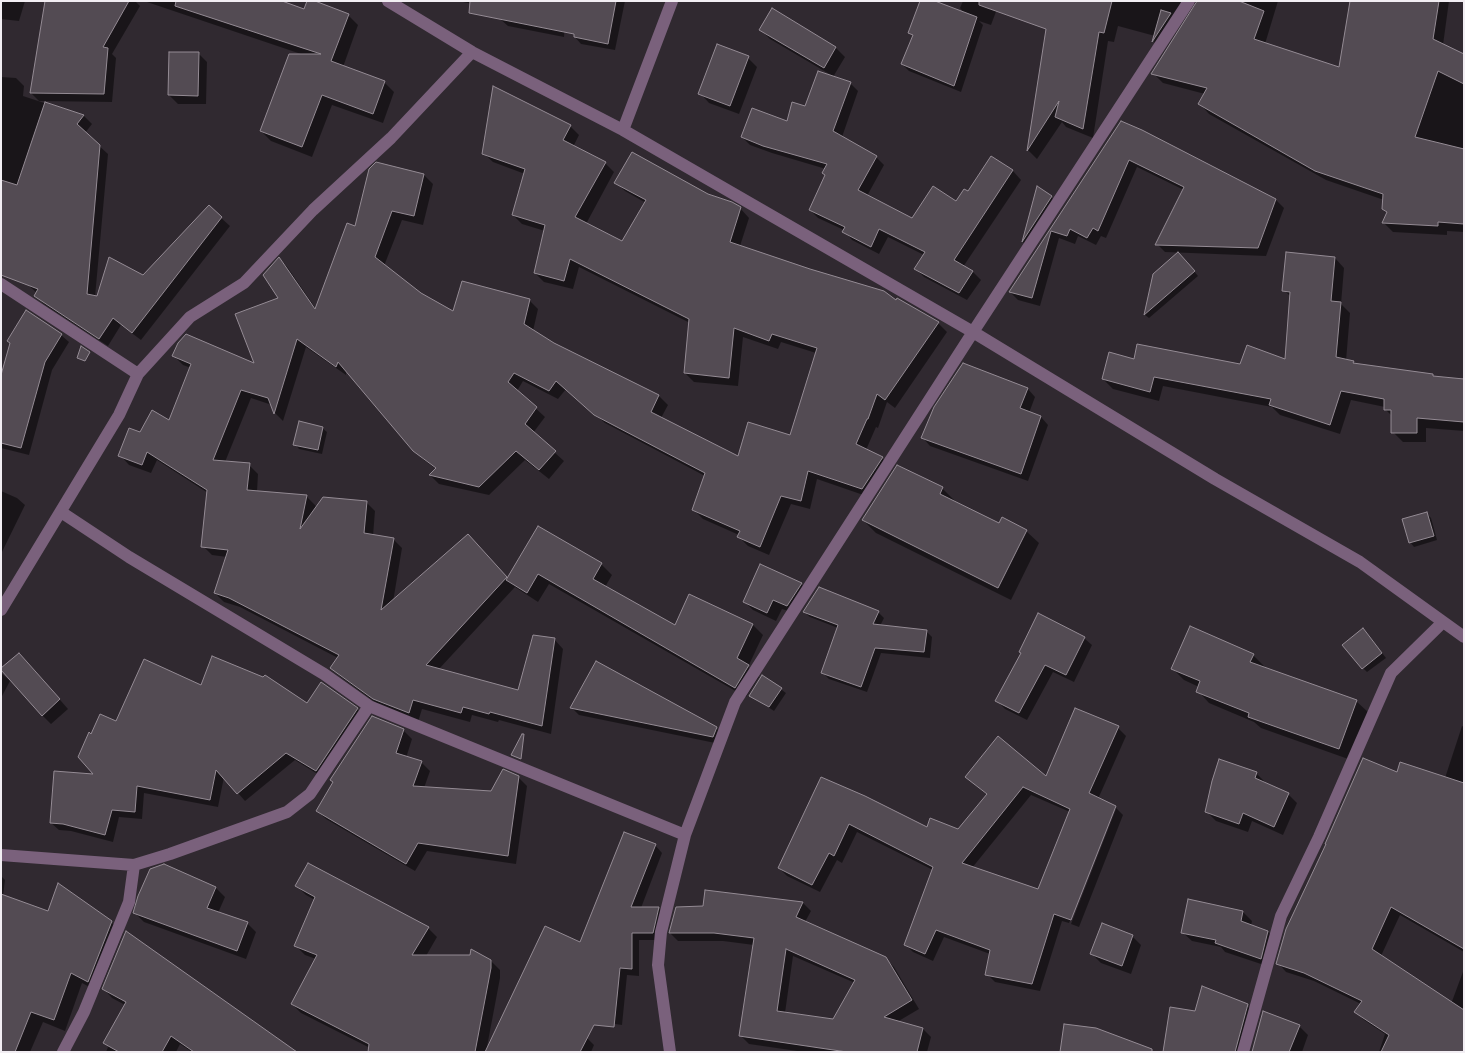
<!DOCTYPE html>
<style>
body{margin:0}
#map{position:relative;width:1465px;height:1053px;overflow:hidden;background:#302930;font-family:Montserrat,sans-serif}
canvas{display:block}
.frame{position:absolute;inset:0;border:2px solid #f2eef3;pointer-events:none}
</style>
<div id="map">
<canvas width="1465" height="1053"></canvas>
<div class="frame"></div>
</div>
<script>
const g = document.querySelector('canvas').getContext('2d');
g.lineJoin = 'round';
function fillPath(path, color) { g.fillStyle = color; g.fill(path, 'evenodd'); }
const toPath = rows => new Path2D(rows.map(r => 'M' + r).join(''));
function strokePath(path, color, width, dash) { g.strokeStyle = color; g.lineWidth = width; g.lineCap = dash ? 'butt' : 'round'; g.setLineDash(dash || []); g.stroke(path); }
fillPath(toPath([
 [1,1,25,1,19,21,1,19],
 [46,1,135,1,140,6,112,54,116,58,112,102,39,101,31,93],
 [144,1,278,1,305,10,348,15,358,25,343,67,384,82,394,92,383,123,332,105,312,157,271,141,261,131,304,55],
 [458,1,493,1,492,8],
 [589,1,625,1,615,50,581,44,574,36],
 [963,1,1000,1,991,25,979,21,983,25,961,92,909,71,902,64,914,37,910,33,965,14,960,8],
 [1067,1,1278,1,1265,44,1340,69,1351,1,1449,1,1443,45,1464,56,1464,232,1447,231,1447,235,1393,232,1383,222,1388,213,1384,209,1384,200,1326,180,1209,114,1200,104,1205,94,1163,83,1153,73,1197,3,1192,6,1163,51,1154,42,1155,36,1118,26,1114,42,1108,41,1093,138,1066,127,1062,122,1037,159,1028,150,1050,9],
 [566,9,564,37,508,26,500,19],
 [761,30,836,48,845,57,833,77,850,83,858,91,842,137,876,157,884,165,867,196,912,219,957,203,968,192,991,157,1013,171,1021,180,963,267,973,272,981,280,967,300,924,277,916,269,924,255,888,237,879,254,852,240,844,230,818,218,810,210,826,175,826,169,772,153,750,145,742,137,787,123,806,107,831,75,770,39],
 [198,53,207,62,206,104,178,104,169,95],
 [748,58,757,67,739,114,709,103,700,93],
 [1,77,16,78,24,86,23,96,84,116,92,124,85,133,108,154,95,297,143,277,209,207,230,226,141,340,121,325,108,346,44,304,36,296,37,293,27,284,1,268],
 [1121,122,1276,200,1284,208,1266,256,1165,252,1157,244,1184,190,1137,167,1106,238,1101,236,1096,245,1078,236,1075,244,1059,238,1040,306,1018,300,1010,292],
 [570,126,579,135,573,147,605,163,614,172,586,224,623,243,646,203,625,191,616,182,707,195,740,208,749,218,740,246,897,301,938,323,947,332,895,408,887,402,878,428,876,427,866,450,882,458,891,468,872,498,817,479,810,509,791,504,769,555,748,546,739,537,739,535,703,519,694,510,705,476,605,423,566,389,558,399,523,381,517,391,545,417,533,433,564,461,549,479,525,460,489,495,439,484,430,475,436,469,424,460,414,451,346,371,346,375,306,347,283,421,275,413,272,405,251,398,225,462,249,465,258,474,257,492,307,497,317,507,366,502,375,511,373,536,393,539,402,548,393,602,477,545,508,579,538,528,601,564,612,575,605,587,675,627,753,625,763,635,748,667,759,677,746,697,549,584,538,602,515,587,439,669,519,691,554,639,563,649,551,734,499,720,498,722,472,715,470,722,422,709,418,722,383,708,341,677,332,668,338,658,240,607,224,602,215,593,227,557,212,555,203,546,208,493,157,460,151,473,129,465,120,455,141,434,169,421,191,368,183,365,174,356,256,365,280,298,280,259,288,268,316,309,356,227,424,175,433,184,423,225,402,220,384,266,420,294,454,313,529,300,538,309,533,331,553,344,659,396,668,405,661,418,738,458,791,436,816,353,781,342,778,349,743,337,738,386,694,382,685,373,690,323,579,267,573,289,544,282,535,273,545,231,522,224,513,215,525,174,493,162,483,153],
 [1037,188,1051,197,1060,206,1031,250,1023,242],
 [1183,258,1198,276,1149,318,1145,315,1154,275],
 [1335,258,1344,268,1341,304,1350,313,1346,361,1353,362,1355,364,1433,376,1435,378,1464,380,1464,431,1426,428,1426,442,1403,442,1393,432,1393,417,1385,409,1385,407,1351,400,1340,434,1280,415,1272,407,1163,386,1159,401,1113,389,1103,379,1135,360,1241,365,1286,360,1291,297,1284,290],
 [61,335,69,342,52,370,29,455,1,448,1,380],
 [963,364,1028,389,1035,397,1029,413,1041,417,1048,425,1028,481,930,446,923,438],
 [322,428,327,432,322,454,299,449,295,444],
 [942,488,955,501,999,525,1026,531,1039,543,1011,600,876,533,863,520],
 [1,491,17,498,25,505,1,554],
 [1427,514,1431,518,1437,540,1414,547,1410,542],
 [801,584,810,593,797,614,782,609,776,621,753,610,744,601],
 [804,612,878,612,884,618,880,626,926,631,932,637,930,658,881,653,867,692,829,679,823,673,838,628,810,617],
 [1367,634,1386,658,1367,672,1363,668],
 [1084,638,1092,645,1074,682,1053,672,1027,720,1005,709,997,701,1022,654],
 [1253,655,1265,667,1264,668,1356,701,1368,712,1351,760,1261,728,1254,722,1209,703,1198,691,1199,687,1184,680,1173,669],
 [28,663,68,709,51,724,42,715],
 [1,673,10,681,1,698],
 [763,676,786,693,774,711,750,695],
 [201,687,308,705,357,709,365,717,324,778,295,760,245,801,224,777,218,807,144,793,142,819,119,817,113,842,71,831,59,830,51,823,96,775,91,736,116,723],
 [572,708,716,728,724,735,720,744,579,715],
 [1462,726,1464,727,1464,952,1400,915,1381,956,1451,1004,1464,969,1464,1052,1379,1052,1385,1034,1364,1020,1356,1012,1361,1004,1314,981,1286,972,1278,963,1398,774,1445,778],
 [1118,728,1126,736,1098,799,1115,807,1123,815,1079,927,1071,924,1116,809,1114,809,1069,923,1062,921,1040,991,995,982,987,974,990,954,944,937,933,961,913,952,905,944,933,870,857,832,842,863,837,860,820,892,787,876,779,868,822,778,927,829,959,831,988,795,975,785,1047,778],
 [1031,795,1070,812,1039,891,972,868],
 [403,730,412,739,406,758,421,762,430,771,424,788,492,792,518,777,527,786,516,864,427,851,415,871,326,819,317,811,334,782],
 [1256,773,1265,782,1264,784,1288,794,1297,803,1283,835,1252,821,1248,832,1216,821,1207,812],
 [655,845,662,853,641,908,658,908,666,915,660,940,639,940,639,976,627,975,622,1025,587,1020,587,1038,594,1045,591,1052,487,1052,581,943],
 [1,876,5,880,3,896,48,913,58,885,111,922,123,933,99,992,82,983,65,1031,43,1022,30,1052,1,1052],
 [297,886,428,928,437,937,426,956,491,961,500,970,500,978,486,1052,369,1052,370,1048,301,1013,292,1004,316,959,305,955,296,946,315,900,306,895],
 [216,888,225,897,218,913,247,923,256,932,246,959,144,922,135,913],
 [706,892,803,903,811,911,805,922,885,958,894,967,919,1009,897,1022,923,1029,931,1037,927,1052,804,1052,749,1044,741,1036,754,945,723,941,678,941,670,933,704,908],
 [793,956,855,983,834,1020,785,1013],
 [1243,912,1252,921,1251,926,1268,932,1277,941,1270,967,1225,952,1221,947,1192,941,1182,932],
 [1132,936,1141,945,1131,974,1101,963,1092,954],
 [104,989,293,1052,192,1052,180,1044,176,1052,106,1052,125,1005,112,998],
 [1247,1006,1254,1012,1244,1052,1222,1052,1196,1012],
 [1299,1026,1308,1035,1302,1052,1253,1052]
]), '#0007');
const building = toPath([
 [45,1,129,1,103,47,108,48,104,94,30,93,45,1],
 [176,1,282,1,304,9,307,1,315,1,349,14,331,61,385,81,373,114,322,95,302,147,260,131,289,54,321,54,175,6,176,1],
 [470,1,616,1,608,44,574,37,574,34,469,13,470,1],
 [920,1,935,1,977,17,954,86,901,64,913,35,908,33,920,1],
 [979,1,1112,1,1104,33,1099,32,1083,129,1055,117,1059,101,1027,151,1046,29,979,5,979,1],
 [1197,1,1239,1,1264,11,1254,39,1339,67,1350,1,1439,1,1433,39,1464,54,1464,84,1438,71,1415,137,1464,149,1464,224,1438,222,1438,226,1382,223,1387,212,1382,209,1383,194,1315,171,1198,104,1207,88,1151,74,1197,1],
 [772,8,836,47,824,68,759,30,772,8],
 [1161,10,1171,13,1152,42,1161,10],
 [717,44,749,56,730,106,698,94,717,44],
 [169,52,199,52,198,96,168,95,169,52],
 [818,71,851,82,833,131,877,156,858,190,912,218,933,186,956,201,964,189,968,191,991,156,1013,170,954,260,973,271,959,293,914,269,925,252,879,229,871,247,842,232,845,227,809,210,825,175,822,173,827,164,763,146,741,137,752,108,787,121,792,102,805,106,818,71],
 [493,86,571,125,563,140,606,162,575,217,622,241,646,200,614,183,632,152,708,194,732,202,741,207,730,242,810,269,884,291,896,300,897,298,939,322,885,400,877,394,868,419,867,419,856,444,883,457,862,489,808,471,801,501,781,496,760,547,737,537,740,531,692,510,705,473,594,415,556,381,549,391,514,373,508,382,537,407,525,424,556,451,539,470,516,451,479,487,429,475,436,468,413,451,338,362,336,367,297,339,274,414,268,398,241,390,213,460,250,463,247,490,307,495,300,529,323,497,367,501,364,533,394,538,381,610,468,534,507,577,426,665,518,690,533,635,555,638,542,726,490,712,489,714,463,707,461,713,413,700,409,713,373,699,330,668,339,655,229,598,214,593,228,550,201,547,207,490,147,452,142,465,118,456,129,428,140,432,152,410,169,420,191,364,172,356,178,343,186,334,254,363,235,314,278,298,263,275,279,257,315,309,347,223,355,226,369,169,376,162,424,174,414,216,392,211,375,257,421,293,453,311,462,281,530,299,524,324,554,343,659,395,651,412,738,456,748,422,790,435,817,348,772,334,769,341,734,328,729,378,684,373,689,319,570,259,564,281,534,273,545,225,512,215,525,169,482,154,493,86],
 [45,102,84,115,77,124,100,145,87,294,97,296,109,257,143,275,209,205,222,217,132,333,113,318,99,339,34,296,38,289,1,275,1,180,17,185,45,102],
 [1121,121,1142,130,1276,199,1258,248,1155,245,1184,187,1129,160,1098,231,1093,228,1087,238,1070,229,1067,236,1051,231,1032,298,1009,292,1121,121],
 [1037,186,1052,196,1022,242,1037,186],
 [1178,252,1195,271,1144,315,1153,274,1178,252],
 [1286,252,1335,257,1331,301,1341,302,1336,357,1354,361,1353,363,1433,374,1433,376,1464,379,1464,422,1417,418,1417,433,1391,433,1391,410,1384,410,1384,399,1341,391,1330,425,1269,405,1271,399,1154,377,1150,392,1102,379,1109,352,1134,359,1137,344,1240,364,1247,345,1285,359,1290,292,1282,291,1286,252],
 [26,310,62,334,45,362,21,448,1,443,1,375,10,343,7,341,26,310],
 [81,346,90,352,85,361,77,358,81,346],
 [963,363,1028,388,1020,408,1041,416,1021,474,921,438,934,407,963,363],
 [299,421,323,427,318,450,293,445,299,421],
 [897,465,943,487,940,494,999,523,1002,517,1027,530,998,588,862,520,897,465],
 [1427,512,1434,536,1409,543,1402,519,1427,512],
 [538,526,602,563,593,579,675,625,689,594,753,624,737,658,749,665,735,688,538,574,527,593,506,580,538,526],
 [760,564,802,583,787,606,773,600,767,613,743,602,760,564],
 [819,587,879,611,873,624,927,630,924,652,875,648,861,687,821,673,838,625,803,612,819,587],
 [1038,613,1085,637,1066,675,1045,665,1019,713,995,701,1021,653,1019,652,1038,613],
 [1190,626,1254,654,1250,662,1357,700,1339,749,1248,717,1249,713,1196,692,1200,681,1171,669,1190,626],
 [1363,628,1382,653,1362,669,1342,645,1363,628],
 [19,653,60,699,42,716,1,670,1,668,19,653],
 [212,656,263,677,265,675,307,703,321,682,358,708,316,771,286,753,237,794,216,770,210,800,137,786,135,812,112,810,105,835,63,824,50,823,54,771,93,774,78,757,89,732,91,734,100,714,116,721,144,659,201,685,212,656],
 [596,661,717,727,713,737,570,708,596,661],
 [762,675,782,688,769,707,749,696,762,675],
 [1075,708,1119,726,1089,793,1116,806,1071,920,1054,914,1032,984,985,975,990,950,936,930,925,954,904,945,933,867,849,824,834,856,829,853,812,885,778,868,821,777,865,796,927,827,930,818,958,829,987,794,965,777,998,736,1046,776,1075,708],
 [1023,787,1070,809,1038,889,962,863,1023,787],
 [372,716,404,729,396,753,422,761,413,786,491,791,503,769,519,776,508,856,418,843,406,864,316,811,333,782,330,780,372,716],
 [522,734,524,734,521,759,511,755,522,734],
 [1363,758,1397,772,1400,762,1464,783,1464,949,1391,907,1372,949,1464,1010,1464,1052,1381,1052,1389,1035,1354,1012,1362,1001,1304,973,1276,964,1286,929,1326,844,1325,844,1363,758],
 [1219,759,1257,772,1255,778,1289,793,1274,827,1243,813,1239,824,1205,812,1212,781,1219,759],
 [624,832,656,844,631,907,659,907,653,933,632,933,632,969,620,968,614,1027,594,1025,580,1052,485,1052,545,926,580,942,624,832],
 [308,863,429,927,412,955,470,955,471,949,491,960,491,968,475,1052,368,1052,369,1044,291,1004,317,955,294,946,315,897,295,886,308,863],
 [164,864,216,887,207,908,248,922,237,951,133,913,138,896,150,869,164,864],
 [58,883,112,921,88,982,71,973,54,1020,31,1012,15,1052,1,1052,1,894,48,911,58,883],
 [705,890,803,902,796,917,886,957,912,1000,884,1017,923,1028,917,1052,847,1052,739,1036,754,938,714,933,669,933,676,907,703,906,705,890],
 [786,949,855,980,833,1019,777,1011,786,949],
 [1188,899,1243,911,1241,921,1268,931,1261,959,1215,943,1216,940,1181,933,1188,899],
 [1102,923,1133,935,1122,966,1090,954,1102,923],
 [126,931,297,1052,194,1052,171,1036,162,1052,119,1052,103,1043,126,1002,102,989,126,931],
 [1202,986,1248,1004,1235,1052,1163,1052,1170,1007,1195,1011,1202,986],
 [1263,1011,1300,1025,1289,1052,1252,1052,1263,1011],
 [1064,1024,1096,1028,1152,1049,1152,1052,1060,1052,1064,1024]
]);
fillPath(building, '#534b53');
strokePath(building, '#948b94', 1);
strokePath(toPath([
 [388,1,472,52,623,130,973,332,1215,479,1360,562,1464,637],
 [623,130,672,1],
 [1,284,138,374],
 [61,512,129,557,324,674,369,706,685,835],
 [1,610,119,415,138,374,190,317,244,283,313,210,391,138,472,52],
 [1,855,134,865,170,854,287,812,310,794,369,706],
 [63,1052,84,1012,129,902,134,865],
 [670,1052,658,965,661,932,685,835,735,702,973,332,1189,1],
 [1243,1052,1281,916,1319,837,1391,673,1443,622]
]), '#7a617c', 12);
</script>
